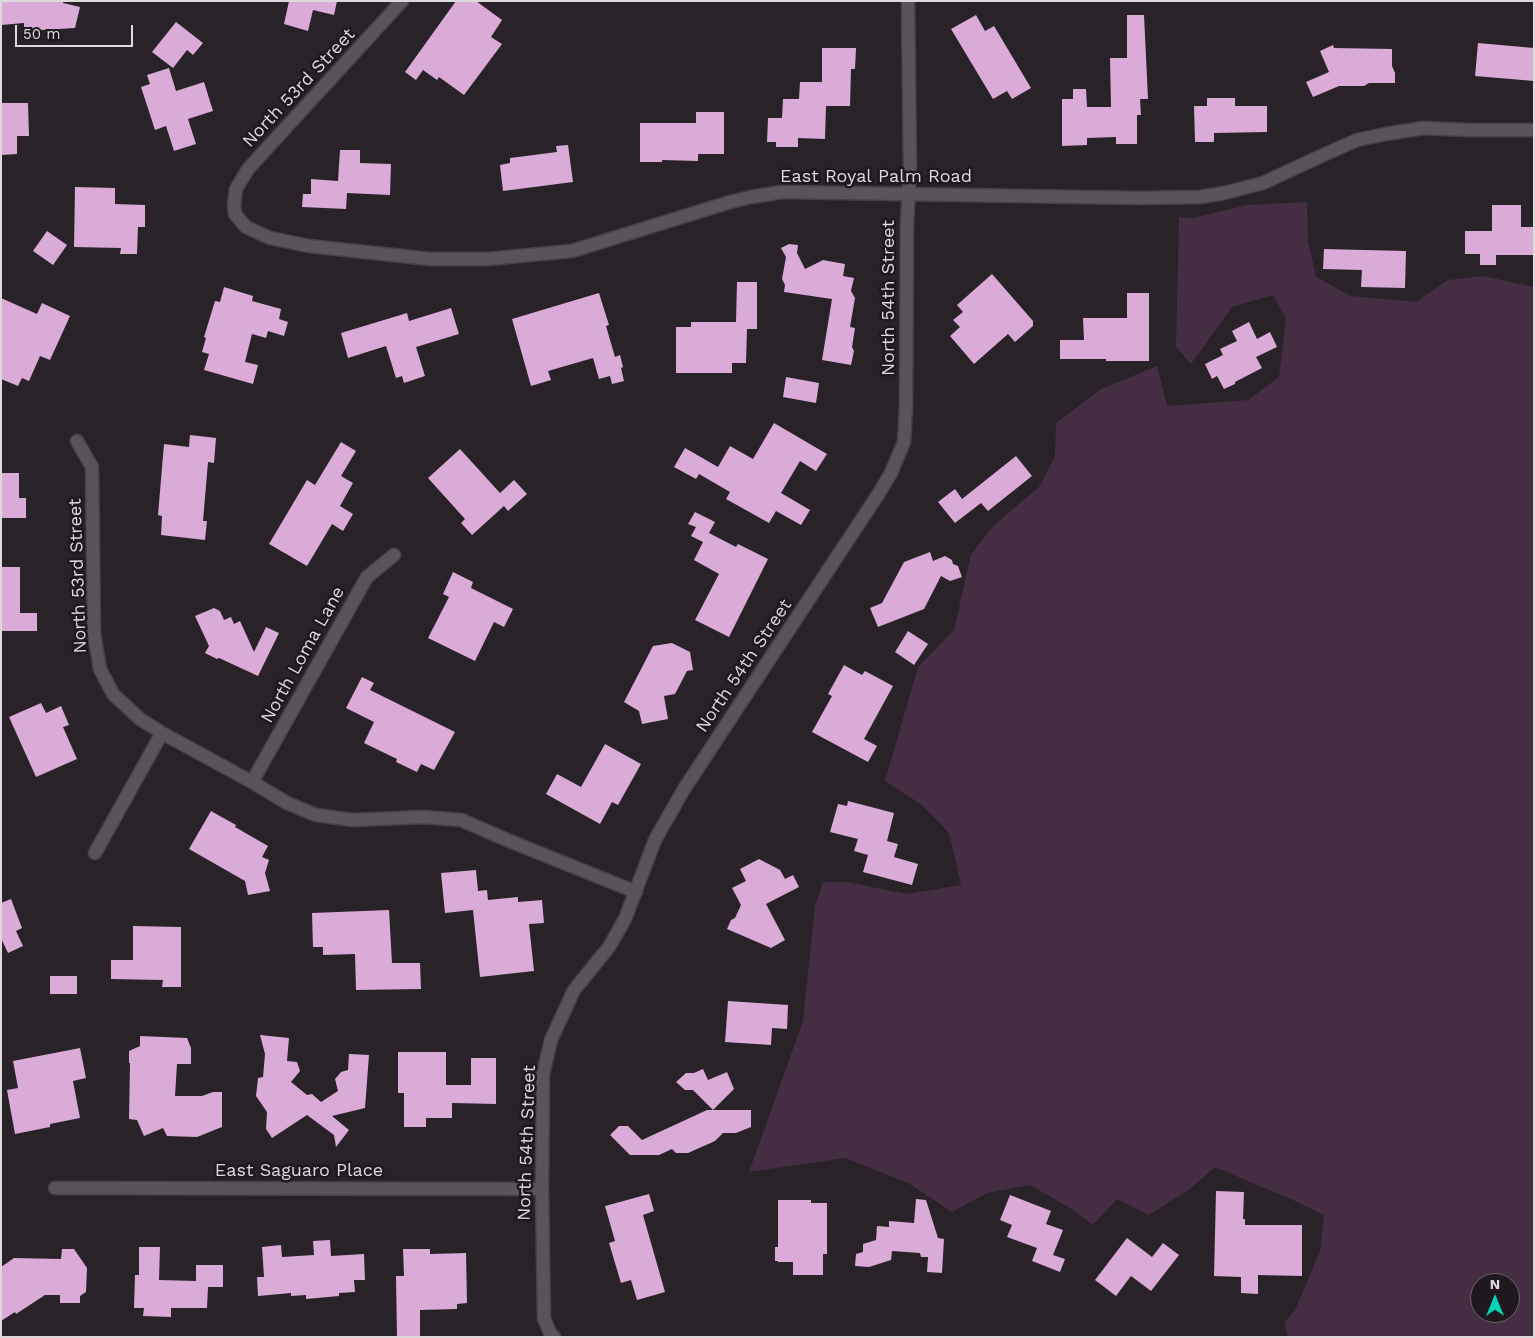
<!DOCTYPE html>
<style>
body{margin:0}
#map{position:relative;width:1535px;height:1338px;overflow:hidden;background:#292228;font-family:"Work Sans",sans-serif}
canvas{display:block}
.frame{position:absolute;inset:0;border:2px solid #ded9dd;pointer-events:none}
.north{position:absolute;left:1470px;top:1273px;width:50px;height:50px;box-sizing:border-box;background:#1f191f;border:1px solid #6b666b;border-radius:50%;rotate:0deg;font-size:14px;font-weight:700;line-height:20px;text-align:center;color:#ded9dd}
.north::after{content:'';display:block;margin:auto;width:18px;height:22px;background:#05d5b6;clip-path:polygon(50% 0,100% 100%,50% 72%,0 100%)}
.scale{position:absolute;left:15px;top:25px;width:118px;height:22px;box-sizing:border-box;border:2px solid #ded9dd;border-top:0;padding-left:6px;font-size:15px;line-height:18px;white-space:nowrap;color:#ded9dd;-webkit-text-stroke:4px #1f191f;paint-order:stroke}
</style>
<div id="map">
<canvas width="1535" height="1338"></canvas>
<div class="frame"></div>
<div class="north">N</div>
<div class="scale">50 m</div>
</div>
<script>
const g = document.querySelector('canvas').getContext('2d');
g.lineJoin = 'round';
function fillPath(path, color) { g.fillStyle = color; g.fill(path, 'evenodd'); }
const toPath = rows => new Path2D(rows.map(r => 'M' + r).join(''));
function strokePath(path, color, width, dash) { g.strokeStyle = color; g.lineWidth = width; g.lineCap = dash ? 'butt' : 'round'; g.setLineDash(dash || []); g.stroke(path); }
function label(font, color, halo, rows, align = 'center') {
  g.font = font + ' "Work Sans",sans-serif'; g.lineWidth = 5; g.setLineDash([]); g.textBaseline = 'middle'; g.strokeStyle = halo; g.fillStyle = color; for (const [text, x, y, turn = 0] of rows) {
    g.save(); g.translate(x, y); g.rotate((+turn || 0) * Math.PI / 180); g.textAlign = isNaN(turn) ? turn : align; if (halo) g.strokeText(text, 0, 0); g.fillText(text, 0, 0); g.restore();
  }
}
fillPath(toPath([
 [1307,202,1308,240,1316,277,1351,296,1416,302,1448,280,1483,276,1534,287,1534,1337,1288,1337,1285,1322,1295,1310,1320,1251,1324,1215,1295,1201,1215,1167,1190,1189,1149,1215,1117,1199,1093,1225,1070,1208,1030,1185,987,1193,952,1212,908,1183,845,1158,749,1172,803,1021,815,906,823,882,847,882,906,894,961,885,949,833,922,805,885,781,918,667,954,630,971,554,994,525,1039,487,1055,456,1056,423,1101,389,1157,366,1167,406,1248,400,1279,377,1286,319,1273,295,1232,307,1191,364,1176,347,1179,217,1193,218,1247,205],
 [1480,1283,1510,1283,1510,1313,1480,1313]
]), '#452d44');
fillPath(toPath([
 [1,1,63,1,63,3,80,7,75,28,24,31,24,23,1,25],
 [289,1,337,1,334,15,313,10,308,31,284,24],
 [456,1,476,1,502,20,491,37,502,44,464,95,439,77,437,80,423,70,416,80,405,72],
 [976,15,985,31,994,26,1031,88,1012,99,1007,91,993,99,951,29],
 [1127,15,1144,15,1148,99,1140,99,1141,115,1137,115,1137,144,1116,144,1116,137,1087,138,1087,145,1062,146,1062,99,1073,99,1073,89,1086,89,1087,107,1111,107,1110,58,1127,58],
 [176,22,203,43,193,55,187,50,173,68,152,52],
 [1478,43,1534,48,1534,81,1475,76],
 [1333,45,1334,48,1392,49,1392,66,1395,73,1395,83,1369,83,1364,86,1339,86,1313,97,1306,82,1329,72,1320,51],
 [822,48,856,48,855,69,851,69,850,106,826,106,825,139,798,138,798,147,776,147,776,142,767,142,768,118,782,118,783,99,799,99,800,82,822,82],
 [169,68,176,91,204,82,213,111,188,119,196,144,174,151,166,126,155,130,141,87,150,84,147,75],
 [1207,98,1235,98,1235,106,1267,106,1267,132,1214,133,1214,142,1195,142,1194,106,1207,106],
 [1,103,28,103,29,136,17,136,17,154,1,155],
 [696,112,724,112,724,154,698,154,698,161,662,160,662,162,640,162,640,123,696,123],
 [568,145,573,182,503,191,500,165,510,163,510,158,557,152,556,146],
 [340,150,360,150,360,163,391,164,390,195,347,193,346,209,302,207,303,194,311,194,311,179,338,181],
 [75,187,115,188,115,204,145,205,145,227,138,227,137,254,120,254,121,248,74,247],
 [1492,205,1521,205,1521,227,1534,227,1534,255,1496,255,1496,265,1480,265,1480,254,1465,254,1465,231,1492,231],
 [47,231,67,245,53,265,33,251],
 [789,244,798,245,797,253,805,269,823,260,845,264,843,276,854,278,851,291,855,298,850,327,855,328,852,347,854,351,851,365,822,360,832,299,784,292,785,285,782,279,786,257,781,248],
 [1324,249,1406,251,1405,288,1361,287,1362,270,1323,269],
 [992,274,1033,321,1033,326,1015,342,1008,334,974,364,950,336,960,327,953,320,963,312,957,305],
 [737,282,757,282,757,329,747,329,746,363,732,363,732,373,676,373,676,327,691,327,691,322,736,322],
 [224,287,253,296,252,301,281,309,279,319,288,322,284,336,268,331,266,338,252,334,245,362,258,365,253,384,204,370,209,354,202,352,206,338,204,337,215,301,220,302],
 [599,293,609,325,606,326,615,357,620,355,623,367,621,368,624,381,612,384,610,376,599,379,593,358,548,371,551,380,531,386,512,319],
 [1127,293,1149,293,1149,361,1106,361,1106,359,1060,359,1060,340,1084,340,1083,318,1127,318],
 [1,298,37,314,42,303,70,316,50,360,40,356,29,381,22,378,18,386,1,379],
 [451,308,459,334,416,347,425,376,404,383,402,376,396,378,386,346,348,358,341,333,407,313,409,321],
 [1249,322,1257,339,1270,332,1277,347,1256,357,1262,368,1235,382,1235,384,1224,389,1217,376,1212,379,1205,364,1223,355,1220,349,1237,341,1232,331],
 [786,377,819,383,816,403,783,397],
 [774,423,827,454,816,471,800,461,781,493,810,510,801,525,776,511,769,523,726,499,730,492,699,474,696,479,674,467,685,448,718,467,730,446,753,459],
 [190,435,216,438,214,463,208,462,203,521,207,521,205,540,161,535,162,516,158,515,164,444,189,447],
 [341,442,356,451,341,476,353,483,340,506,353,514,343,531,332,524,307,566,269,544,307,480,315,485],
 [460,449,500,493,514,480,527,494,508,511,504,506,472,535,461,523,465,519,428,478],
 [1016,456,1032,476,988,511,981,503,955,523,938,502,955,489,962,499],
 [1,473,19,473,19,498,26,498,26,518,1,518],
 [695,512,715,522,709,533,736,547,738,544,768,559,729,637,695,620,719,574,694,560,703,542,691,536,696,527,688,524],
 [930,552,933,561,945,556,952,560,953,564,958,566,962,577,950,581,941,576,924,609,878,627,870,608,882,603,904,562],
 [1,567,20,567,20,613,37,613,37,631,1,631],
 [453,572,473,582,471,588,513,609,504,627,494,622,475,661,428,638,449,597,443,594],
 [214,608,220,611,224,620,231,617,234,624,240,621,254,652,266,627,279,633,258,676,219,658,217,659,205,653,209,646,195,616],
 [908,631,928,644,914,665,895,652],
 [672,643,690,652,693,670,687,671,675,694,664,696,668,719,642,724,639,711,624,702,653,646],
 [844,665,862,675,865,671,893,686,864,739,877,746,868,762,812,732,832,696,828,694],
 [362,677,374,683,370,690,455,732,434,770,421,764,417,772,396,762,397,759,364,743,374,722,346,708],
 [41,703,46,713,61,706,69,725,63,727,77,759,36,777,9,717],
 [605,744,641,764,618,805,612,802,600,824,546,794,557,774,581,787],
 [848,801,894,813,887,841,898,844,894,857,918,864,912,885,863,872,868,855,854,851,858,839,830,832,838,804,847,806],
 [211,811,236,825,235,827,268,846,262,857,269,860,265,873,270,891,248,895,245,881,189,849],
 [759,859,780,870,785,879,793,875,799,887,766,904,785,940,771,948,727,929,731,920,735,918,741,905,732,888,746,881,740,869],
 [476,870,478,891,487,890,488,900,518,897,518,902,542,900,544,923,529,924,534,971,480,977,473,910,445,913,441,873],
 [11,899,22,928,16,931,23,946,8,953,1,938,1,903],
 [389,910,392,963,420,963,421,989,356,990,355,954,323,955,323,947,313,947,312,913],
 [133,926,181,927,181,987,162,987,163,980,111,979,111,960,133,960],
 [50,976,77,976,77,994,50,994],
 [728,1001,788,1005,787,1029,772,1028,771,1045,725,1042],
 [260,1035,289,1038,287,1061,297,1062,300,1071,291,1082,307,1095,312,1094,321,1102,338,1091,335,1079,341,1072,348,1070,349,1054,369,1055,365,1108,332,1116,349,1130,336,1147,334,1135,307,1115,272,1138,266,1129,267,1112,256,1096,258,1078,263,1077,265,1054],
 [140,1036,187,1038,191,1048,191,1064,177,1064,175,1096,202,1096,213,1092,222,1092,222,1127,197,1137,167,1136,163,1128,144,1136,137,1120,129,1119,130,1063,129,1063,129,1051,140,1046],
 [80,1048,86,1078,73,1081,80,1118,50,1124,50,1127,15,1134,7,1090,18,1088,13,1061],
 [398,1052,446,1052,446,1085,471,1085,471,1058,496,1058,496,1104,452,1103,452,1118,426,1118,426,1127,404,1127,404,1093,398,1093],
 [703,1069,708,1080,727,1072,734,1089,713,1110,751,1110,751,1127,736,1133,723,1133,715,1141,688,1153,676,1153,672,1149,659,1155,630,1155,610,1135,619,1126,628,1126,642,1140,707,1110,713,1110,693,1090,685,1090,676,1082,686,1073,694,1073],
 [1216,1191,1244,1192,1243,1219,1245,1219,1245,1225,1302,1225,1302,1276,1258,1275,1258,1294,1241,1293,1241,1277,1214,1276],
 [649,1194,654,1211,643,1215,665,1292,637,1300,631,1280,621,1283,609,1243,615,1241,605,1206],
 [1010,1195,1051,1211,1046,1224,1063,1230,1053,1255,1065,1259,1060,1272,1032,1261,1037,1248,1007,1237,1012,1225,1000,1220],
 [916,1199,926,1200,938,1238,944,1239,942,1273,927,1272,928,1257,921,1257,920,1253,892,1251,891,1260,869,1267,855,1266,856,1254,863,1252,863,1244,876,1240,877,1226,889,1227,889,1221,914,1223],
 [778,1200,811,1200,811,1203,827,1203,827,1254,823,1254,823,1275,793,1275,793,1262,778,1262,778,1261,775,1261,775,1247,778,1247],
 [1127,1238,1152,1257,1163,1243,1179,1255,1151,1291,1131,1276,1116,1296,1095,1280],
 [330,1240,331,1256,364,1254,365,1280,354,1280,355,1292,339,1293,339,1296,306,1299,306,1295,291,1296,291,1293,258,1296,257,1277,264,1277,262,1247,281,1245,282,1257,314,1255,313,1241],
 [139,1247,160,1247,159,1280,196,1281,196,1265,223,1265,223,1287,208,1287,207,1308,171,1308,171,1317,143,1316,144,1308,134,1308,135,1275,139,1275],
 [62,1249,74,1249,87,1268,86,1292,80,1296,80,1303,60,1303,60,1295,45,1295,16,1314,15,1312,1,1321,1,1267,14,1258,61,1259],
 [403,1249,430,1249,430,1254,466,1253,467,1303,457,1304,457,1309,420,1310,420,1337,397,1337,396,1276,404,1276]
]), '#d9abd6');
const minor = toPath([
 [402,1,248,169,236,189,234,205,235,214,246,227,270,238,309,246,430,259,487,259,572,251,730,202,751,197,782,192,1140,198,1200,197,1224,193,1263,183,1321,156,1357,140,1386,134,1423,128,1468,130,1534,130],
 [77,441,92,467,94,633,100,669,113,694,140,719,162,733,252,782,287,803,316,815,353,820,423,817,461,820,512,842,636,892],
 [252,782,367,577,394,555],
 [95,853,162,733],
 [55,1188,542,1189],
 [554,1337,550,1333,544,1318,542,1189,543,1074,551,1040,574,990,609,947,625,919,655,840,684,789,879,493,891,473,904,442,906,407,907,222,910,170,908,1]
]);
strokePath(minor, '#474146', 15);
strokePath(minor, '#5b535b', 12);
label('18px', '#ded9dd', '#1f191f', [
 ["North 53rd Street",299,88,-47],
 ["East Royal Palm Road",876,177],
 ["North 54th Street",889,298,-90],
 ["North 53rd Street",78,576,-92],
 ["North Loma Lane",303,655,-61],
 ["North 54th Street",744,666,-56],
 ["North 54th Street",527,1143,-88],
 ["East Saguaro Place",299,1171]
]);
</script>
